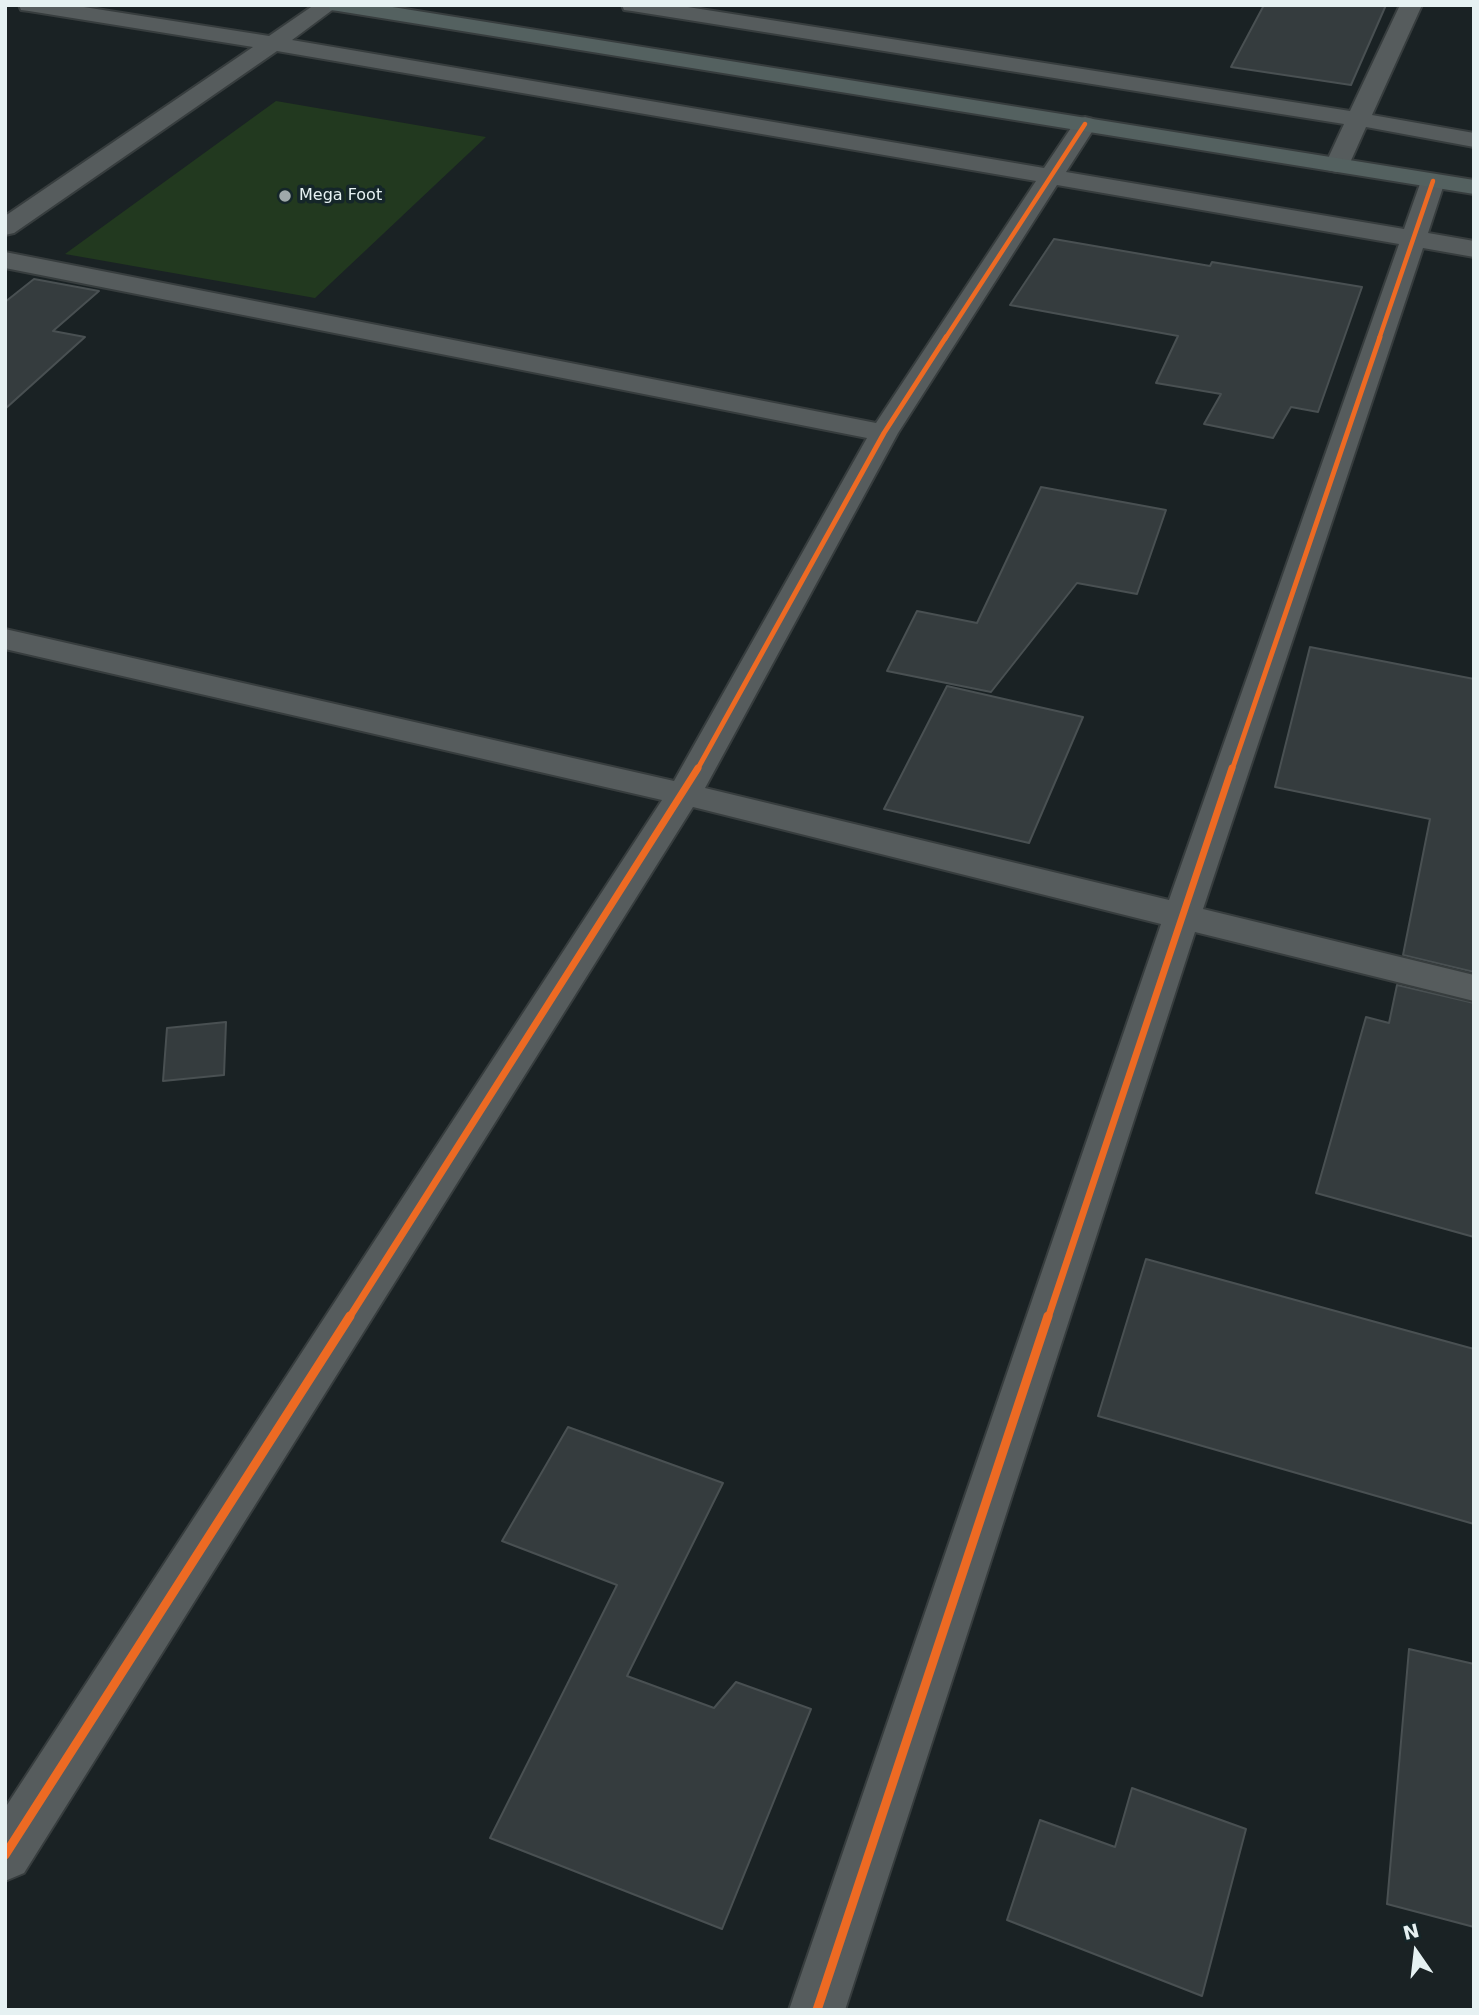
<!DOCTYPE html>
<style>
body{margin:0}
#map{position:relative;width:1479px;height:2015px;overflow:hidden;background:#1a2224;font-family:"DejaVu Sans",sans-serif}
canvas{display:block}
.frame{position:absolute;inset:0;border:7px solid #e6f1f2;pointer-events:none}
.north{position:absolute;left:1381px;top:1917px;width:70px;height:70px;-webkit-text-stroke:5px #152629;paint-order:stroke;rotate:346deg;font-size:19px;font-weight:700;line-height:28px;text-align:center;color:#e6f1f2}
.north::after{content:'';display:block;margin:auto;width:24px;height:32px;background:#e6f1f2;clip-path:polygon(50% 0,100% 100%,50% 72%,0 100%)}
</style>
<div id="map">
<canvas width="1479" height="2015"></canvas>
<div class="frame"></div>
<div class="north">N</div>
</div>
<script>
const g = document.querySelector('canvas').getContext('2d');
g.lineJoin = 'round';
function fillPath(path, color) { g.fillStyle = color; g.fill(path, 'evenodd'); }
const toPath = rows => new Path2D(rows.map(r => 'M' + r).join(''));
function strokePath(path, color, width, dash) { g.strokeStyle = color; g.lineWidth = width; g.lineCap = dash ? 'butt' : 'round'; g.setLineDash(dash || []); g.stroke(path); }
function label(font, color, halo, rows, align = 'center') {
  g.font = font + ' "DejaVu Sans",sans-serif'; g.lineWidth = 7; g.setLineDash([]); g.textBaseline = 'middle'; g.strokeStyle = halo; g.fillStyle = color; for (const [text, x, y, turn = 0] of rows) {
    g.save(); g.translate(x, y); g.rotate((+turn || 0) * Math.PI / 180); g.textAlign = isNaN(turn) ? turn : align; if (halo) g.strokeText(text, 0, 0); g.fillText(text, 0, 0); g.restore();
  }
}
fillPath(toPath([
 [276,101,486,137,315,298,65,254]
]), '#22391f');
const building = toPath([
 [1264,5,1386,5,1351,85,1231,67,1264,5],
 [1054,239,1210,266,1212,262,1362,287,1318,412,1291,407,1273,438,1204,424,1221,394,1156,383,1178,336,1010,305,1054,239],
 [34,279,99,291,53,331,85,337,5,409,5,302,34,279],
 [1041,487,1166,510,1137,594,1077,583,991,692,887,671,917,611,977,623,1041,487],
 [1310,647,1474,679,1474,972,1403,955,1430,819,1275,787,1310,647],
 [947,686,1083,717,1029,843,884,809,947,686],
 [1397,985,1474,1003,1474,1237,1316,1193,1366,1017,1389,1023,1397,985],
 [226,1022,224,1075,163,1081,167,1028,226,1022],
 [1146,1259,1474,1349,1474,1524,1098,1416,1146,1259],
 [568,1427,723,1483,627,1676,714,1708,736,1682,811,1709,722,1929,490,1838,617,1585,502,1541,568,1427],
 [1409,1649,1474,1664,1474,1927,1387,1904,1409,1649],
 [1132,1788,1246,1829,1202,1996,1007,1920,1040,1820,1115,1847,1132,1788]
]);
fillPath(building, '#353c3e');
strokePath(building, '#495052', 2);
const minor = toPath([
 [19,5,71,5,269,36,314,5,339,5,292,40,1044,168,1077,119,1085,117,1093,119,1097,124,1066,172,1404,229,1421,181,1424,176,1433,174,1442,176,1445,181,1428,233,1474,241,1474,257,1423,248,1203,909,1474,975,1474,1001,1195,932,845,2010,789,2010,1161,924,693,807,24,1873,5,1881,5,1808,662,800,5,649,5,629,674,781,867,438,5,268,5,252,876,423,1036,181,277,51,14,233,5,235,5,216,253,47,29,11,21,10,19,5],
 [1057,185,1399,244,1169,900,705,788,898,433,1057,185],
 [622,5,675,5,1350,111,1400,5,1422,5,1372,115,1474,133,1474,147,1366,127,1349,165,1346,170,1337,172,1328,170,1325,165,1344,124,632,11,624,10,622,5]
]);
const major = toPath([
 [328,5,380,5,1474,180,1474,194,338,11,330,10,328,5]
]);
strokePath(minor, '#373d3e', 4);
strokePath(major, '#373d3e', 4);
fillPath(minor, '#565c5d');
fillPath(major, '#546160');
strokePath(toPath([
 [945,339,1085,124],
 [1379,339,1433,181]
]), '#ed6a23', 4.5);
strokePath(toPath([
 [697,770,884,433,946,337],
 [1232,770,1380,337]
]), '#ed6a23', 5);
strokePath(toPath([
 [349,1318,698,768],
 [1048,1318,1232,768]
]), '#ed6a23', 7);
strokePath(toPath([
 [5,1855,350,1316],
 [817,2010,1048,1316]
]), '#ed6a23', 9);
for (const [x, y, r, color] of [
 [285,196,7,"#9fa9aa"]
]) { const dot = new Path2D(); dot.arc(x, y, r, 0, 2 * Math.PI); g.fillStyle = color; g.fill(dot); strokePath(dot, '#152629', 2.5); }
label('16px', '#e6f1f2', '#152629', [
 ["Mega Foot",299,196]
], 'left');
</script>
